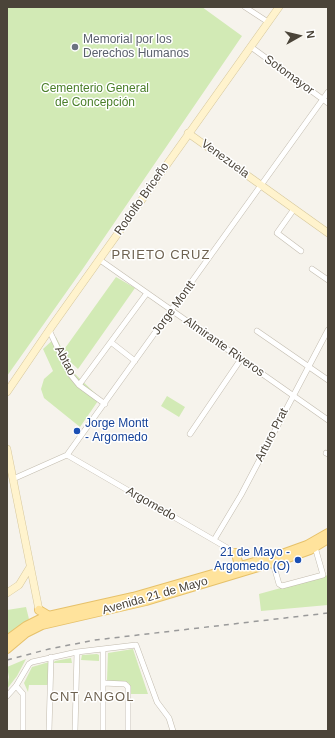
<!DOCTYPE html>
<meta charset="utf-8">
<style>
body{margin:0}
#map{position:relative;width:335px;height:738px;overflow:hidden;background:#f6f3ec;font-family:Arial,sans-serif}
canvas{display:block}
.frame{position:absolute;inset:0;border:8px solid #4b4439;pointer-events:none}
.north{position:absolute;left:279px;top:16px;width:40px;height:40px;-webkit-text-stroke:3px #fff;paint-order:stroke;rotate:82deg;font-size:11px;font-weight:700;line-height:16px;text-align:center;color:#4b4439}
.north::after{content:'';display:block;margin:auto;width:14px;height:18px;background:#4b4439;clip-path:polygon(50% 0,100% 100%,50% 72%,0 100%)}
</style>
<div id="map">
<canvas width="335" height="738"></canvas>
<div class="frame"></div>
<div class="north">N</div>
</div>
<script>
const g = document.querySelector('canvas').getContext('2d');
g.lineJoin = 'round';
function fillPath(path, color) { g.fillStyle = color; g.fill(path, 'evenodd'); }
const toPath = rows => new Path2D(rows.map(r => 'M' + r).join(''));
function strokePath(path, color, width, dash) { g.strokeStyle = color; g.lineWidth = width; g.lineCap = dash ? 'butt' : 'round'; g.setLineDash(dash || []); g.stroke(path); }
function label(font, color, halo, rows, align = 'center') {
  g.font = font + ' Arial,sans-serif'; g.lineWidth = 3; g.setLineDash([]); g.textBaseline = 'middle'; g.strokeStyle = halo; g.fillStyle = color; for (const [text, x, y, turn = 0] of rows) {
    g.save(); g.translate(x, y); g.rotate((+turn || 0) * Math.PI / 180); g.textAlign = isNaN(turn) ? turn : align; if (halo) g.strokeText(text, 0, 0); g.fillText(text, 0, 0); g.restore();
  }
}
fillPath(toPath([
 [7,7,202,7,242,36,82,270,7,376],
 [116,277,135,288,78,369,64,356,75,374,100,398,80,427,44,398,41,389,44,379,53,371,43,349,56,337,63,351],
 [167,396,185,407,179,417,161,406],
 [328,575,328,605,261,611,259,594],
 [26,607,29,619,7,636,7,610],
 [133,649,148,694,129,694,129,683,107,681,108,653],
 [97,654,99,655,99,661,81,660,82,655],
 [71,658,72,663,53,663,55,661],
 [26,659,17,676,7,689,9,677,7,667],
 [49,662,49,685,29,685,28,692,24,683,32,667]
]), '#d2eab5');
const street = toPath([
 [245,7,268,22],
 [251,47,328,103],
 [294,209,277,233,301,251],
 [100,260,328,420],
 [312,269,328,280],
 [49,330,70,374,79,385,105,404],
 [257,331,328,380],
 [112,343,135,361],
 [79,385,147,293],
 [190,434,241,359],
 [326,453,328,454],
 [67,455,236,553],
 [13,479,67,455,328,92],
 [214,540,241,495,328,330],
 [273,563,279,584,282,586,323,575,315,547],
 [103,649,103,731],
 [103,683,125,684,128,687,128,731],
 [16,686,23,694,23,731],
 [7,696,16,686,29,664,32,662,77,652,136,645,157,702,169,718,173,731],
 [49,731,51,657],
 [75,731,77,652]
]);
const secondary = toPath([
 [188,133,328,233],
 [7,392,52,326,279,7],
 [7,449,39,610],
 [7,593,19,585,30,567]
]);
const primary = toPath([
 [236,553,238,562,236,569],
 [39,610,49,616],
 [7,640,26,626,44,617,133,597,282,554,307,545,328,533],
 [7,649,26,633,42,625,146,601,285,559,310,550,328,539]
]);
strokePath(street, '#c2bbae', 6);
strokePath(secondary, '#d6c79b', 8);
strokePath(primary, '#e6c16a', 10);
strokePath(street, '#fff', 5);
strokePath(secondary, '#fff3cd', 7);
strokePath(primary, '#ffe39c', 8);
strokePath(toPath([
 [7,660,49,649,95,640,328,613]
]), '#9a9a9a', 1.5, [5, 5]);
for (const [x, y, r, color] of [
 [75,47,4,"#6b7280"],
 [77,431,4,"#1a4fb4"],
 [298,560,4,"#1a4fb4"]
]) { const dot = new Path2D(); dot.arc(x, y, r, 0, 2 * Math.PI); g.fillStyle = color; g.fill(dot); strokePath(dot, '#fff', 1.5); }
label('12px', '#5b616d', '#fff', [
 ["Memorial por los",83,40],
 ["Derechos Humanos",83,54]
], 'left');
label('12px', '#4b4439', '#fff', [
 ["Sotomayor",289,75,36],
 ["Venezuela",225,159,36],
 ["Rodolfo Briceño",142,199,-55],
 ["Jorge Montt",174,308,-54],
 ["Almirante Riveros",224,347,35],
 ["Abtao",65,361,62],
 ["Arturo Prat",272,435,-63],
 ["Argomedo",151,504,30],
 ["Avenida 21 de Mayo",155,596,-16]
]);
label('12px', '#4a7f2a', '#fff', [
 ["Cementerio General",95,89],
 ["de Concepción",95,103]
]);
label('12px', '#164399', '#fff', [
 ["Jorge Montt",85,424],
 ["- Argomedo",85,438],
 ["21 de Mayo -",290,553,"right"],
 ["Argomedo (O)",290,567,"right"]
], 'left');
g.letterSpacing = '1px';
label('13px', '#6e6250', '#fff', [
 ["PRIETO CRUZ",161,255],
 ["CNT ANGOL",92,697]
]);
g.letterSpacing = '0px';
</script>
